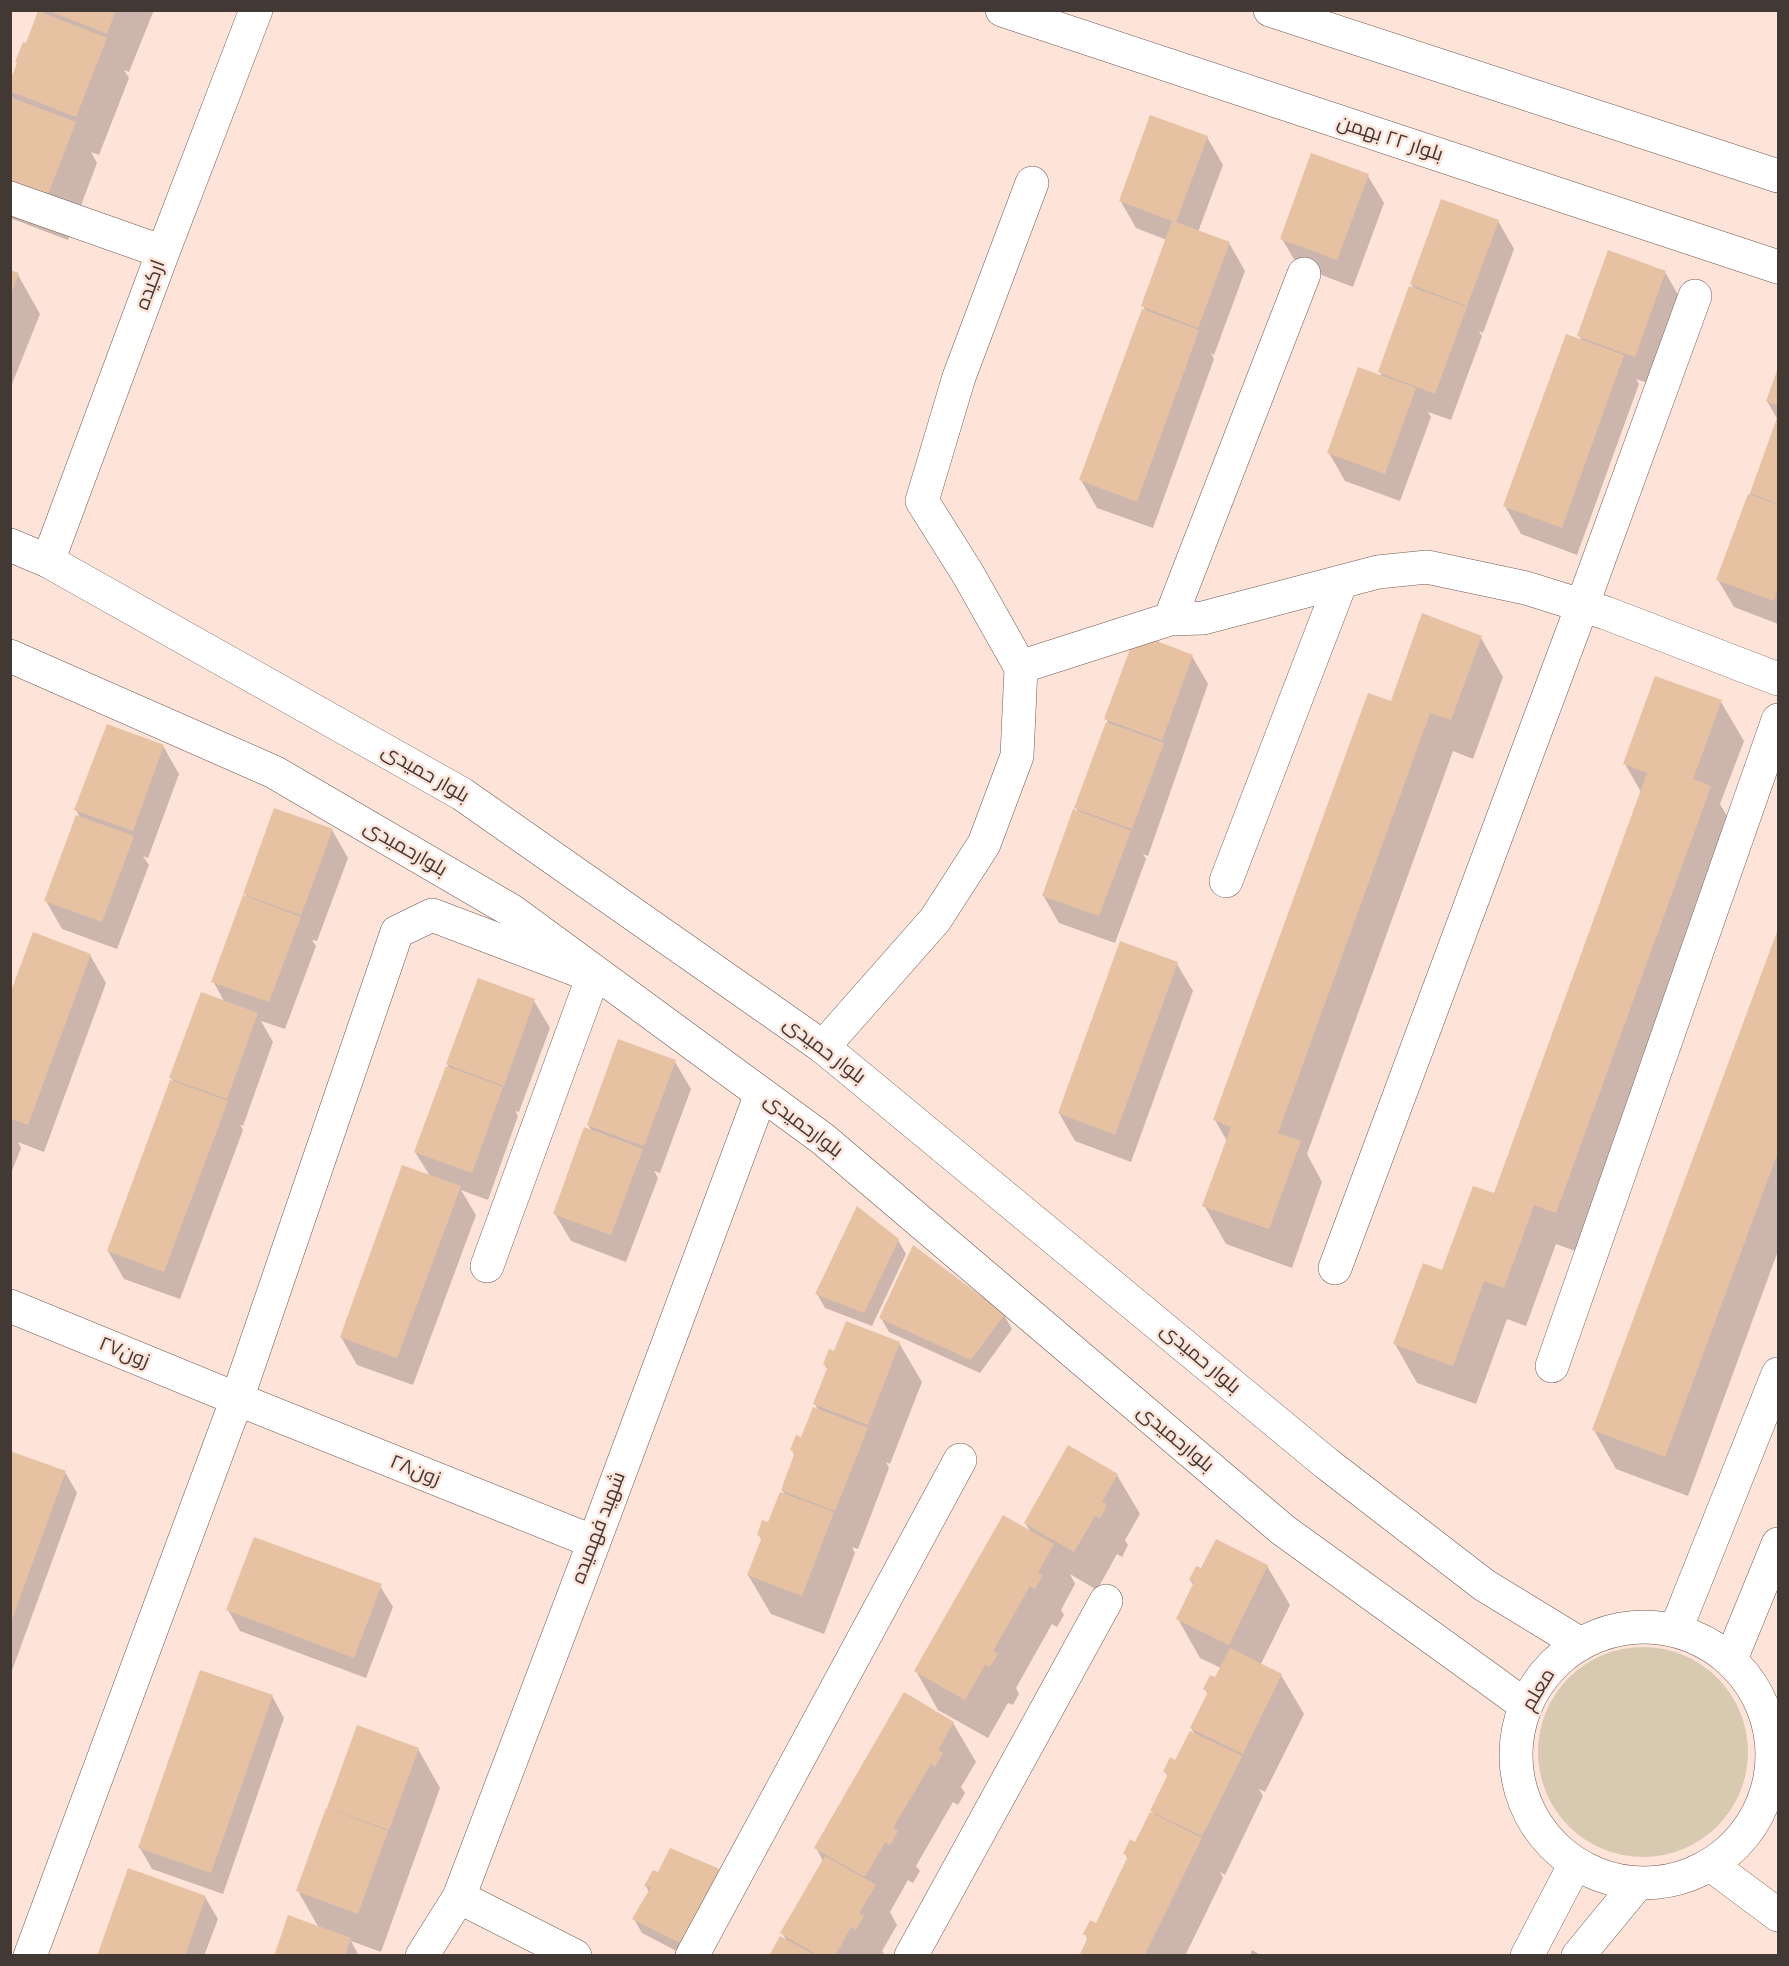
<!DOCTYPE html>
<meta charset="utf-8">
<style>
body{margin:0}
#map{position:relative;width:1789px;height:1966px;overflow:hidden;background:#fee3d9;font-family:"Archivo Narrow",sans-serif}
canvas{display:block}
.frame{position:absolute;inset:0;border:12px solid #423834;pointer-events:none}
</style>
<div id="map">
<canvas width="1789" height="1966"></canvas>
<div class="frame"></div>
</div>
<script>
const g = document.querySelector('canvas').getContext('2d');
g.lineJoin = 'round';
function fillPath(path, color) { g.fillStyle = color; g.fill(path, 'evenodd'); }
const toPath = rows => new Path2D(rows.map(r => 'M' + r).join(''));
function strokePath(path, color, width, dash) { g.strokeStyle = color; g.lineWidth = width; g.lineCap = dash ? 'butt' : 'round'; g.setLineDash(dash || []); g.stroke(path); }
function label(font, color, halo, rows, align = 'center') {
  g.font = font + ' "Archivo Narrow",Cairo,sans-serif'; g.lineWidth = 5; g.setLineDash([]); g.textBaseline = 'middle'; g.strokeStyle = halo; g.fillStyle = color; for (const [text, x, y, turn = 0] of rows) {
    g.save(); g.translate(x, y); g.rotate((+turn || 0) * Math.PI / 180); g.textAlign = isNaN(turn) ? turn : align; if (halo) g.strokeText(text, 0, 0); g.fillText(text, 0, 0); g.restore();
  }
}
fillPath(toPath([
 '1538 1752a105 105 0 1 1 210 0a105 105 0 1 1-210 0Z'
]), '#d8cab1');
fillPath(toPath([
 [41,10,154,10,129,72,124,70,129,78,99,155,91,152,97,163,68,240,10,218,10,98,14,100,10,93,10,85,18,65,17,62,44,15],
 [1207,137,1223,165,1198,232,1229,243,1245,271,1214,355,1211,353,1214,359,1153,528,1097,508,1081,480,1146,312,1143,306,1167,240,1136,228,1120,200],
 [1368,176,1384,203,1353,287,1298,266,1282,239],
 [1498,221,1514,249,1483,333,1479,331,1482,336,1451,420,1428,412,1431,417,1400,501,1345,481,1329,453,1383,378,1380,372,1415,290,1411,284],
 [10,272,18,275,40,314,10,389],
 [1665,272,1681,300,1650,384,1636,379,1639,384,1577,555,1521,534,1505,506,1582,341,1579,336],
 [1778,371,1778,624,1734,607,1718,580,1778,420,1767,401],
 [1481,638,1503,677,1473,759,1453,751,1307,1154,1322,1182,1292,1268,1226,1244,1204,1205,1227,1141,1215,1120,1392,703],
 [1192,656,1208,684,1148,856,1143,854,1146,859,1115,943,1059,923,1043,895,1079,813,1076,808,1108,722,1106,719],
 [1721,702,1744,741,1720,804,1733,826,1578,1252,1556,1244,1526,1326,1507,1319,1476,1404,1417,1383,1395,1344,1495,1195,1641,792,1625,764],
 [163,746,179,774,148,858,143,856,149,865,117,949,62,929,46,901,81,819,76,810],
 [332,830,348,858,317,941,312,940,316,946,285,1029,261,1021,273,1042,243,1126,240,1125,243,1130,180,1299,124,1279,108,1251,174,1083,171,1078,225,1003,213,981,248,899,245,894],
 [1778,932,1778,1251,1688,1496,1616,1469,1594,1430],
 [90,955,106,983,44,1152,18,1142,21,1148,10,1176,10,998],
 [1177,964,1193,991,1131,1162,1075,1141,1059,1113],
 [534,1001,550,1028,519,1112,515,1111,518,1116,488,1200,461,1190,476,1215,413,1385,357,1365,341,1337,430,1176,415,1152,450,1069,447,1064],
 [675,1062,691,1089,660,1173,654,1171,658,1178,626,1262,571,1241,555,1214,592,1132,588,1125],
 [898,1240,906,1254,872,1326,825,1308,817,1294],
 [1004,1315,1012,1329,980,1373,889,1332,881,1318],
 [899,1343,922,1382,890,1464,886,1462,889,1468,858,1549,852,1547,855,1553,824,1634,771,1614,748,1575,762,1541,759,1535,768,1524,785,1495,782,1490,795,1456,792,1450,802,1439,818,1410,815,1404,828,1370,824,1364,835,1353],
 [10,1453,65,1472,77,1493,10,1676],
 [1117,1475,1140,1514,1125,1540,1128,1545,1122,1557,1117,1554,1097,1590,1070,1574,1075,1584,1061,1610,1064,1615,1057,1627,1052,1624,1016,1688,1019,1694,1013,1705,1008,1703,988,1738,938,1710,916,1671,1031,1532,1025,1523],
 [1267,1566,1290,1605,1261,1664,1281,1675,1304,1714,1265,1792,1259,1789,1263,1796,1225,1875,1220,1872,1223,1878,1185,1956,1081,1956,1088,1940,1085,1934,1096,1925,1128,1859,1125,1854,1135,1844,1155,1817,1152,1811,1168,1777,1165,1772,1176,1762,1195,1735,1191,1728,1208,1695,1205,1689,1215,1679,1221,1668,1200,1658,1178,1619,1194,1586,1190,1580,1202,1570],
 [380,1586,393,1607,366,1678,240,1631,228,1610],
 [272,1696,284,1718,223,1894,152,1869,140,1848],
 [953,1723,976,1762,961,1787,965,1793,958,1805,953,1802,916,1866,920,1871,913,1883,908,1880,890,1912,897,1925,882,1951,885,1956,771,1956,787,1941,782,1933,823,1861,816,1848],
 [358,1727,418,1749,440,1788,381,1952,351,1941,359,1956,275,1956,319,1928,298,1891],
 [721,1871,686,1956,642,1933,634,1919,649,1892,646,1886,658,1874],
 [205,1897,218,1919,204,1956,99,1956],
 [1252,1950,1262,1956,1250,1956]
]), '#0003');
fillPath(toPath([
 [47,10,116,10,107,34],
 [38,11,107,38,76,117,10,91,10,81,17,63,15,62,23,42,26,43],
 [10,97,76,122,45,202,10,188],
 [1150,115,1208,136,1176,222,1230,242,1198,328,1141,306,1172,221,1119,201],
 [1311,153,1369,174,1337,260,1280,239],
 [1441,199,1499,220,1467,306,1410,284],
 [1608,250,1666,271,1635,357,1577,336],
 [10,270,19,273,11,294,10,294],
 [1409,286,1467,307,1435,394,1378,372],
 [1142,309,1199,330,1137,502,1079,480],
 [1566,334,1624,355,1562,528,1503,506],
 [1358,367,1416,388,1385,474,1327,453],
 [1778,368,1778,406,1766,401],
 [1778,415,1778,504,1750,493],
 [1748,494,1778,505,1778,588,1774,601,1716,580],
 [1422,613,1482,636,1451,720,1430,713,1278,1133,1301,1141,1269,1229,1202,1206,1231,1127,1213,1120,1368,693,1391,701],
 [1136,633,1193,655,1162,740,1104,719],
 [1655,676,1722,700,1693,779,1711,786,1556,1213,1534,1205,1504,1288,1484,1281,1453,1366,1393,1344,1423,1263,1442,1270,1473,1186,1494,1193,1647,773,1623,764],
 [1106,722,1164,743,1132,829,1074,808],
 [107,724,164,745,133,831,74,810],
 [274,808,333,829,301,915,243,894],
 [1073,809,1131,831,1099,916,1042,896],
 [76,815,134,836,102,922,44,901],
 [243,895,301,917,269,1002,211,982],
 [1778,929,1778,1152,1665,1457,1592,1430],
 [33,932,91,954,28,1125,10,1118,10,994],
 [1120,941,1178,962,1115,1135,1058,1113],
 [478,978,535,999,504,1086,446,1064],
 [201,992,258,1013,227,1099,169,1078],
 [618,1039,676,1060,644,1146,587,1125],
 [446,1066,503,1087,472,1173,414,1152],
 [170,1080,228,1101,164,1272,107,1251],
 [584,1127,643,1149,611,1235,553,1214],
 [402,1165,461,1186,397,1358,340,1337],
 [857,1206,899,1239,864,1313,815,1294],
 [913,1245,1005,1314,971,1360,879,1318],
 [846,1321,900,1342,868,1425,813,1404,828,1366,823,1364,829,1349,834,1351],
 [813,1407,868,1428,835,1511,781,1490,795,1452,790,1450,796,1435,801,1437],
 [1068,1445,1118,1474,1102,1502,1107,1505,1100,1519,1095,1516,1074,1552,1024,1523],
 [10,1451,66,1471,11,1622,10,1622],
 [780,1492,834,1512,802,1596,747,1575,762,1537,757,1535,762,1520,768,1522],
 [1003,1515,1054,1544,1038,1572,1043,1575,1035,1589,1030,1586,993,1651,998,1654,990,1667,985,1665,965,1700,914,1671],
 [254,1537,382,1584,354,1658,226,1610],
 [1216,1539,1268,1565,1229,1645,1176,1619,1194,1582,1189,1580,1196,1566,1201,1568],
 [1230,1648,1282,1674,1243,1754,1190,1728,1208,1692,1203,1689,1210,1675,1215,1677],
 [200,1670,273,1695,211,1873,138,1848],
 [904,1692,954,1722,938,1750,943,1753,935,1767,931,1764,893,1828,898,1831,890,1845,885,1842,865,1877,814,1848],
 [357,1725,419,1748,389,1830,327,1808],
 [1190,1731,1242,1756,1202,1836,1150,1811,1168,1774,1163,1772,1170,1757,1175,1760],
 [326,1808,388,1831,358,1914,296,1891],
 [1150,1812,1202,1838,1144,1956,1079,1956,1088,1937,1083,1934,1090,1920,1096,1923,1128,1856,1123,1854,1130,1839,1135,1842],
 [670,1848,722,1870,680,1943,632,1919,651,1887,644,1886,653,1870,658,1872],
 [825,1856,876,1885,859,1913,864,1916,856,1930,851,1927,835,1956,819,1956,780,1933],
 [128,1868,206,1896,185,1956,97,1956],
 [288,1915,351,1938,345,1956,274,1956],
 [780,1936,816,1956,769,1956]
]), '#e6c2a3');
const street = toPath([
 [10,198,163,252],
 [48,561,163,252,256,10],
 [1170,619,1304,274],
 [1020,667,1170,619,1203,618,1378,572,1427,567,1526,588,1606,613,1778,679],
 [1226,881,1341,582],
 [823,1047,935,920,984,844,1017,756,1021,668,968,574,922,501,959,377,1032,183],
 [1335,1268,1582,606,1695,296],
 [10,1306,237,1399,594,1542],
 [1552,1366,1778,720],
 [459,1897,575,1956],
 [30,1956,237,1399,397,932,432,915,593,976,487,1266],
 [422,1956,459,1897,594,1542,761,1094],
 [692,1956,960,1460],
 [911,1956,1106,1601]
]);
const secondary = toPath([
 [1002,10,1778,267],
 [1270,10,1778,176],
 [10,545,48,561,462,794,823,1047,1326,1463,1484,1585,1579,1643],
 [10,656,274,772,512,911,823,1139,1283,1530,1525,1705],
 '1516 1755a128 128 0 1 1 256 0a128 128 0 1 1-256 0Z',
 [1676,1629,1778,1374],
 [1731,1659,1778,1544],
 [1711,1865,1778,1915],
 [1527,1956,1575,1864],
 [1578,1956,1638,1883]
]);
strokePath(street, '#705a52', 34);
strokePath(secondary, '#705a52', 34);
strokePath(street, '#fff', 33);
strokePath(secondary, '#fff', 33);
label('20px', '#423834', '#fee3d9', [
 ["بلوار ۲۲ بهمن",1390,139,18],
 ["ارکیده",151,285,-70],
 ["بلوار حمیدی",425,774,30],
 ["بلوارحمیدی",405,849,30],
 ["بلوار حمیدی",824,1051,37],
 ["بلوارحمیدی",803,1126,37],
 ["زون۲۷",124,1353,22],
 ["بلوار حمیدی",1200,1359,40],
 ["بلوارحمیدی",1175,1439,40],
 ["زون۲۸",415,1471,22],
 ["شهید فهمیده",599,1528,-69],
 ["معلم",1539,1690,-59]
]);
</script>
